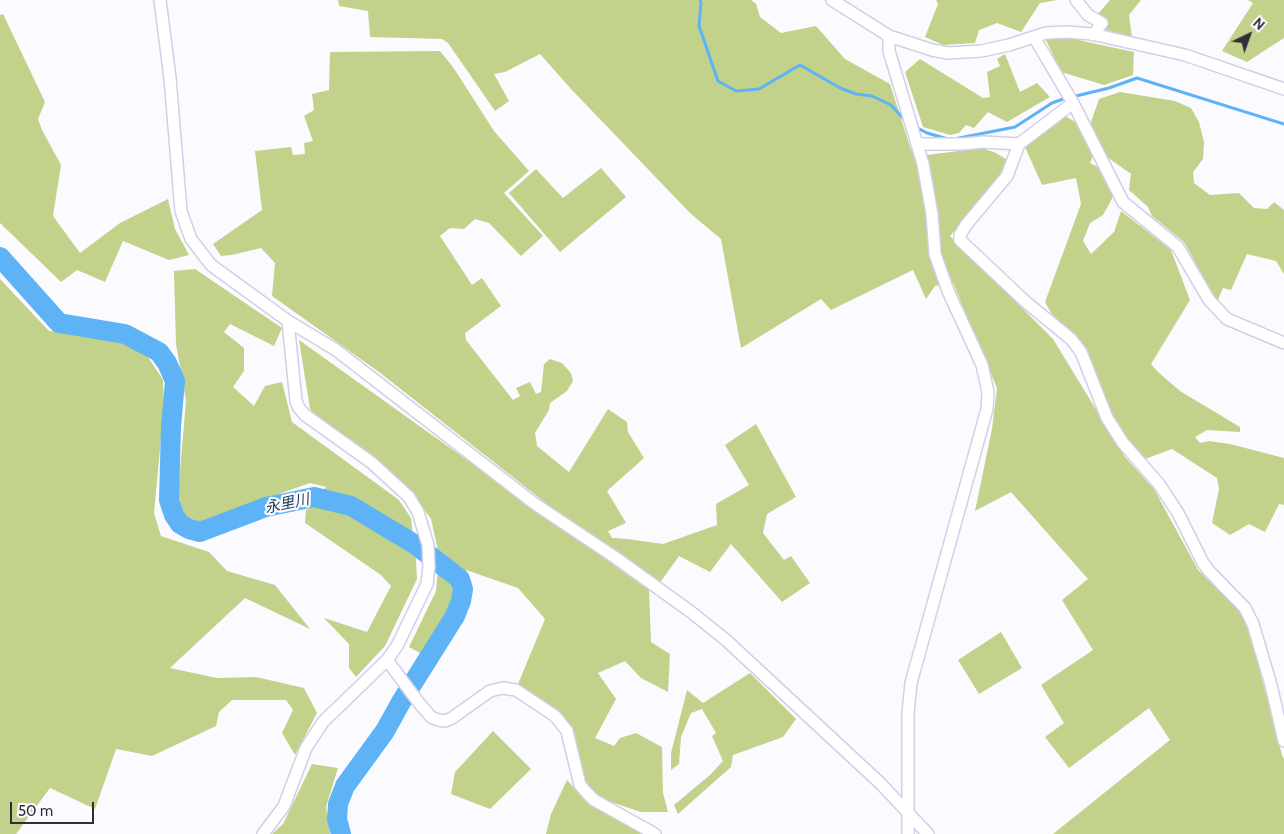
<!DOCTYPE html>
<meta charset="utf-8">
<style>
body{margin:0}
#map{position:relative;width:1284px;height:834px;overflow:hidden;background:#fbfaff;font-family:Cabin,sans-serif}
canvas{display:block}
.north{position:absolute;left:1224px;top:10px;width:50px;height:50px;-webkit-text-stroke:4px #fbfaff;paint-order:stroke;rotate:42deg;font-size:14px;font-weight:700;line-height:20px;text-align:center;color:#302e38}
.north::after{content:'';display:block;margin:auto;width:18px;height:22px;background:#302e38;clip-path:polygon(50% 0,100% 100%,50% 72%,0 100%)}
.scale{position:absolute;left:10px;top:802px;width:84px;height:22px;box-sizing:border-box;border:2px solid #302e38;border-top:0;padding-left:6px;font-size:15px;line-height:18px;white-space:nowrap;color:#302e38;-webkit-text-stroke:4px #fbfaff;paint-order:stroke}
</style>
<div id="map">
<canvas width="1284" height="834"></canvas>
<div class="north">N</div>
<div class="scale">50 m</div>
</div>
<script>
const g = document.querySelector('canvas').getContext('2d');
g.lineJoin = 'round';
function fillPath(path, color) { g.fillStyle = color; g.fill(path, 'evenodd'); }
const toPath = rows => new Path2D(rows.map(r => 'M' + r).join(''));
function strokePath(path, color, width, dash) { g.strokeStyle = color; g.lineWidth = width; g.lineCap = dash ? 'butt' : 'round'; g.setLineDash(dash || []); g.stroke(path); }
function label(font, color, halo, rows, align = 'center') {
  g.font = font + ' Cabin,"Noto Sans JP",sans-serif'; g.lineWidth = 4.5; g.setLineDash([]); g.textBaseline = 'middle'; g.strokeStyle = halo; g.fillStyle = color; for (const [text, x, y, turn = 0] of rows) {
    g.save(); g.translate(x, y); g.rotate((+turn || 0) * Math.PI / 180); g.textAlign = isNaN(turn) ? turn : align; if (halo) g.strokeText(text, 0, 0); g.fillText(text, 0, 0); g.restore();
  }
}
fillPath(toPath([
 [338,0,751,0,756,4,760,17,781,33,816,26,845,59,890,84,911,150,927,155,982,148,996,153,1006,159,1006,172,950,236,1053,339,1125,457,1154,489,1198,570,1241,612,1248,626,1282,755,1284,759,1284,834,1053,834,1170,740,1149,708,1069,768,1045,737,1064,723,1041,685,1093,650,1062,600,1088,579,1011,492,975,511,992,429,997,388,953,283,935,286,926,299,913,270,831,310,821,299,741,348,721,239,691,214,571,89,540,54,505,72,494,74,509,101,495,111,448,43,442,39,370,37,368,11,339,6],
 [936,0,1057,0,1040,3,1021,32,997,23,979,30,975,43,943,45,925,37,938,4],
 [1110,0,1141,0,1129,15,1132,37,1103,29,1107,22,1098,14],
 [1248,0,1284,0,1284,38,1247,62,1222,51,1253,3],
 [3,14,45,102,38,119,42,130,61,165,53,216,80,253,120,223,168,199,175,229,189,255,169,260,123,241,105,282,77,270,61,282,0,223,0,15],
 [1045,38,1069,38,1134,52,1133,75,1104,85,1061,72],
 [440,51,453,67,494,131,529,171,504,193,543,236,521,256,489,223,475,219,464,229,450,228,440,236,472,285,482,278,501,306,465,333,466,340,513,400,520,396,516,388,530,382,536,394,541,392,544,364,550,359,562,363,571,373,573,381,567,391,550,403,549,410,535,433,537,446,569,472,608,409,627,422,628,432,644,458,607,491,626,523,608,531,612,538,627,539,663,544,717,525,716,504,749,485,725,445,756,424,796,497,767,514,763,533,784,560,791,556,810,583,782,602,731,544,710,572,679,556,659,584,556,511,379,372,272,296,275,263,261,248,232,255,221,256,213,244,262,210,255,151,291,147,293,155,305,154,304,143,313,141,304,116,314,110,312,94,329,90,330,52],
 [1005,54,1020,92,1037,83,1050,97,1007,122,988,112,974,128,966,125,959,133,950,135,923,127,905,72,920,59,983,98,990,97,987,72,1000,66,997,59],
 [1120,92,1175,101,1191,108,1199,122,1204,142,1203,159,1193,172,1194,183,1210,195,1239,193,1254,208,1267,209,1274,202,1284,210,1284,274,1276,261,1247,254,1231,290,1223,288,1217,302,1184,242,1152,216,1148,207,1129,190,1131,174,1104,155,1090,125,1099,99],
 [1065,116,1077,123,1093,156,1090,163,1098,167,1113,197,1103,215,1090,223,1083,241,1091,254,1114,232,1121,211,1171,250,1190,300,1151,364,1158,372,1180,391,1240,427,1240,432,1207,430,1195,437,1200,443,1209,441,1230,444,1284,458,1284,505,1279,504,1265,532,1249,524,1230,535,1212,523,1219,489,1217,478,1172,449,1145,459,1129,443,1119,429,1106,404,1084,347,1051,313,1045,302,1081,204,1076,178,1042,185,1025,147],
 [601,168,626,197,560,252,509,193,536,169,563,198],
 [195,269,282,328,274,346,230,324,224,332,244,348,244,371,233,387,254,406,265,386,282,382,292,422,399,500,411,518,416,561,417,579,385,646,356,677,349,668,349,644,324,618,367,632,391,586,381,575,305,523,306,511,326,487,310,483,210,518,197,525,184,516,178,494,186,401,176,344,174,271],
 [0,279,49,331,97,334,126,343,148,357,163,380,164,407,154,513,161,536,209,552,227,571,275,585,310,629,245,598,170,668,217,678,256,677,304,688,317,713,295,755,282,733,293,710,286,700,232,700,219,712,216,726,152,756,116,749,95,809,50,788,16,834,0,834],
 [299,340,649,590,651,642,670,654,668,692,641,678,625,661,598,673,616,699,595,738,614,746,620,738,636,733,662,747,663,793,668,812,641,812,602,799,584,783,565,717,518,684,545,619,518,588,466,570,456,583,456,594,422,654,409,647,436,591,439,555,431,519,407,487,324,423,310,409],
 [1001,632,1022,668,979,694,958,660],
 [750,673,796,719,783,737,733,755,731,767,678,814,674,805,710,775,723,761,712,736,716,733,702,709,691,713,681,737,679,764,671,770,671,753,687,690,703,703],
 [493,731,531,769,490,809,451,794,455,772],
 [312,764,338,768,326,807,330,834,272,834,283,824],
 [567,780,586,801,645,834,546,834,551,814]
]), '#c2d28a');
strokePath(toPath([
 [700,0,701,2,699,26,718,81,736,91,759,89,800,65,840,88,856,94,872,96,891,105,905,120],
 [1072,97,1109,88,1137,78,1284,124],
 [914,126,927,133,948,139],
 [954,139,1015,127,1052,103,1066,98]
]), '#5eb3f6', 3);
strokePath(toPath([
 [0,257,59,323,125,334,159,352,167,363,175,381,171,427,169,500,174,515,180,524,189,529,200,532,266,507,314,497,351,506,416,545,460,579,463,589,461,601,455,616,401,702,385,731,345,786,338,804,337,819,341,834]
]), '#5eb3f6', 20);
const street = toPath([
 [160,0,170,78,181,211,191,239,211,265,288,321,336,350,535,504,616,558,691,612,726,640,880,783,928,834],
 [832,0,889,36,932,50,948,53,981,51,1009,45,1046,33,1067,32,1092,34,1185,55,1284,89],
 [1076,0,1088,15,1102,23,1093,35],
 [889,36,889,51,923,164,932,214,935,254,948,291,982,365,988,392,987,409,911,683,908,713,908,834],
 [1034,37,1073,103,1123,202,1178,247,1209,300,1227,319,1284,343],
 [1073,103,1019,144,1007,176,966,225,960,235,960,240,1027,303,1071,339,1081,352,1107,418,1123,443,1159,484,1178,513,1203,563,1209,571,1245,608,1253,624,1271,685,1284,741],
 [918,144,963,144,983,142,1019,144],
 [387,660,419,703,431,717,438,720,445,721,452,718,490,691,503,688,516,690,555,716,567,731,580,785,587,793,594,800,655,834],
 [263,834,284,806,306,748,323,722,387,660,397,646,427,584,429,567,428,545,418,512,409,497,372,463,305,415,299,408,296,401,288,321]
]);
strokePath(street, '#d3cee7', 14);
strokePath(street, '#fff', 11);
label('italic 15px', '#193d58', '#fbfaff', [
 ["永里川",287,504,-12]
]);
</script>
